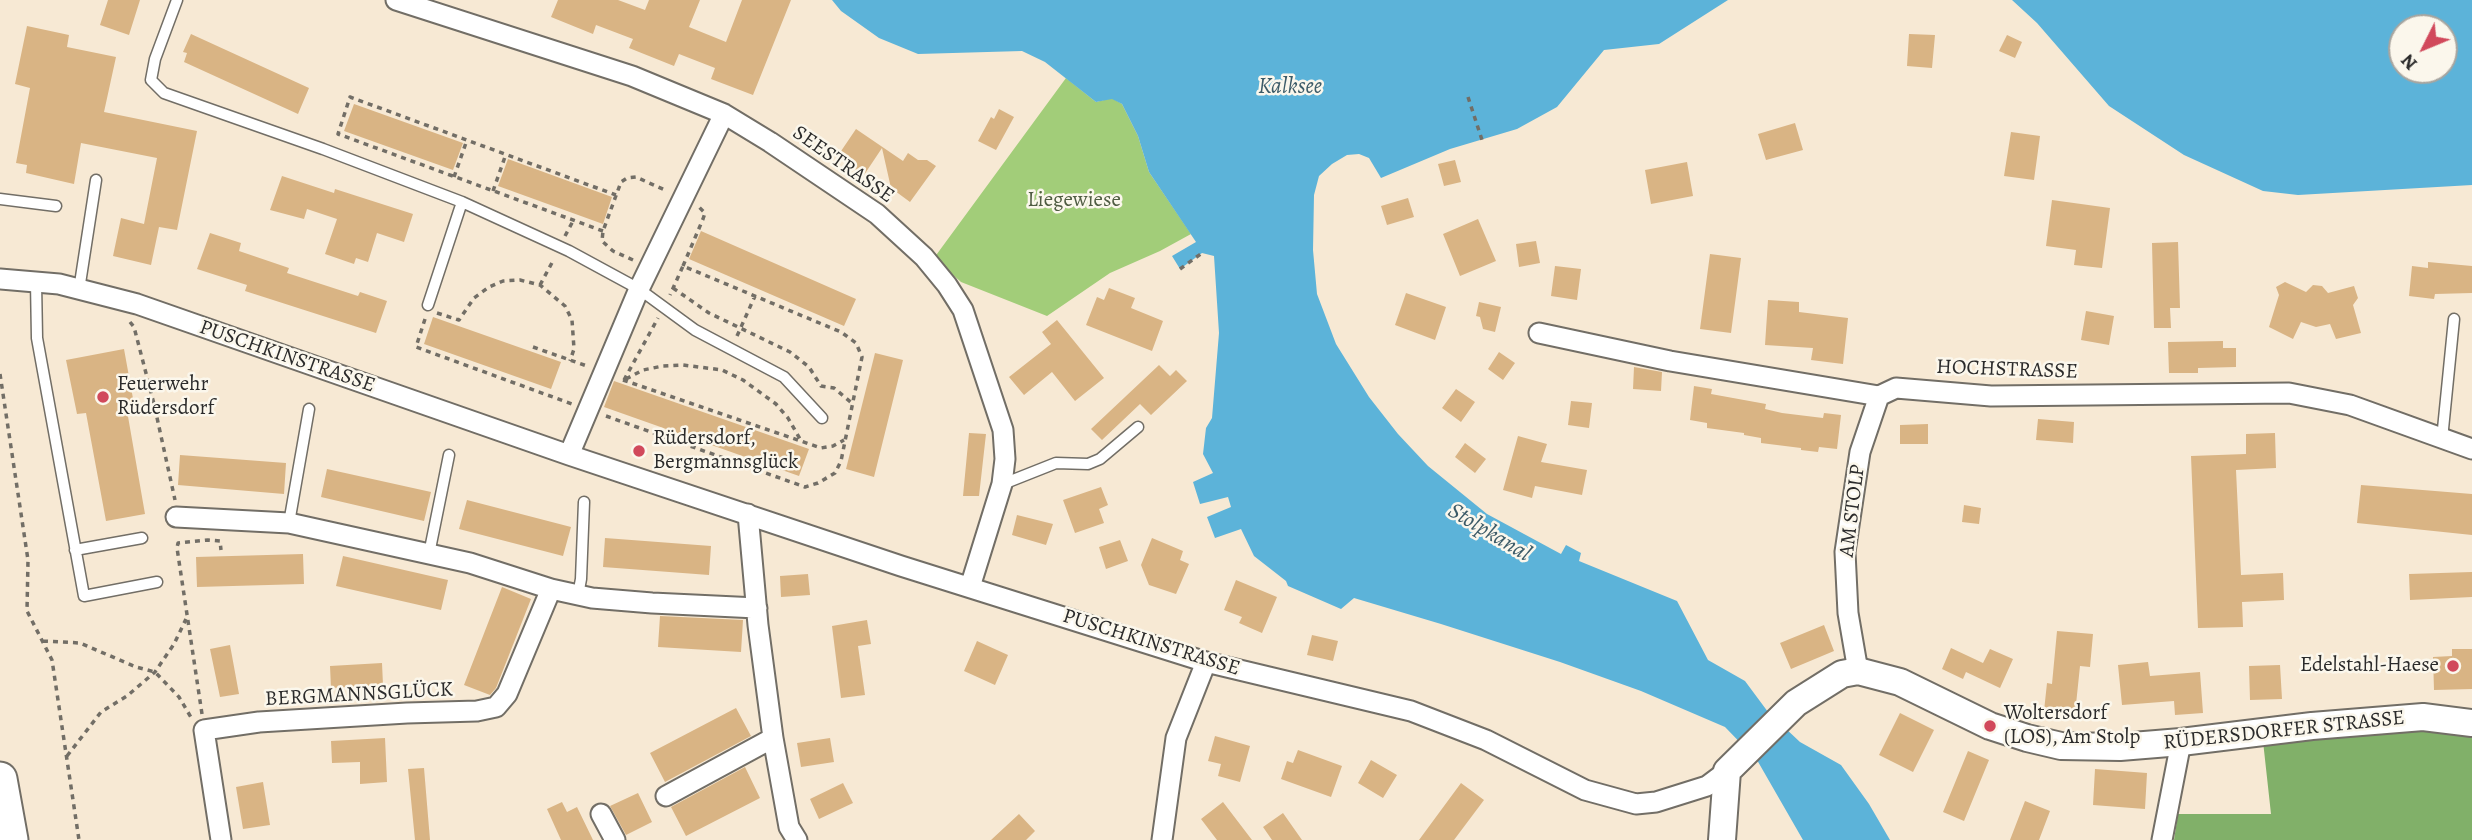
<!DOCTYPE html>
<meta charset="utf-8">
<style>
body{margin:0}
#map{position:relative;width:2472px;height:840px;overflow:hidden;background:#f7e9d4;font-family:Alegreya,serif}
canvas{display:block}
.north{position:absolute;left:2388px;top:14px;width:70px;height:70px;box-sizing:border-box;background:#fbf7ec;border:2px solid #a8a59f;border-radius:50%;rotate:227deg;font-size:19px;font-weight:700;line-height:28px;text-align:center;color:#2b2b2b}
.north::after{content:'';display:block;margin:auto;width:24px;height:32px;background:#d1495b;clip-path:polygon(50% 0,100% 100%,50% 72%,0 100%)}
</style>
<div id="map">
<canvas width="2472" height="840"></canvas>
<div class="north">N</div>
</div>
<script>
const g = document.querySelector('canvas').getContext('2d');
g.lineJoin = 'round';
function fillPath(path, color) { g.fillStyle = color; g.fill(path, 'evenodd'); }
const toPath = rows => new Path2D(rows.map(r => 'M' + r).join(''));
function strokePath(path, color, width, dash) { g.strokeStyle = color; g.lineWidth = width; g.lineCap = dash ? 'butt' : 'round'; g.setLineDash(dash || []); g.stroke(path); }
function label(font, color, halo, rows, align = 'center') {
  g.font = font + ' Alegreya,serif'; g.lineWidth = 5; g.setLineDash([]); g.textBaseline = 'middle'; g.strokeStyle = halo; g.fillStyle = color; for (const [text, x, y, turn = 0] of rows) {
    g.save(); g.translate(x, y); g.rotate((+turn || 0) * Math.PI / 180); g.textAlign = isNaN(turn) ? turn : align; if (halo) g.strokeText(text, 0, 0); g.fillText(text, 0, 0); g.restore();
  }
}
fillPath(toPath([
 [1066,78,1096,102,1112,98,1122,104,1138,136,1149,172,1191,234,1160,251,1110,273,1047,316,961,282,934,258]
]), '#a2cd79');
fillPath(toPath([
 [2472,726,2472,840,2174,840,2178,814,2271,814,2262,732]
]), '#81b069');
fillPath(toPath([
 [832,0,1728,0,1659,44,1604,50,1557,107,1517,129,1450,149,1381,178,1369,158,1359,154,1347,155,1332,164,1319,176,1314,195,1313,250,1317,294,1336,344,1369,397,1398,434,1428,466,1487,514,1561,554,1566,545,1581,553,1579,561,1677,601,1708,660,1745,681,1768,712,1800,742,1841,765,1869,804,1890,840,1803,840,1757,760,1725,727,1641,691,1560,662,1441,624,1354,598,1341,609,1288,586,1286,581,1254,556,1241,529,1215,538,1207,517,1231,507,1228,497,1200,504,1193,482,1213,473,1203,454,1206,428,1212,418,1219,333,1214,256,1202,253,1180,269,1172,256,1196,242,1149,172,1138,136,1122,104,1112,99,1096,102,1045,62,1022,51,918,54,879,38,841,11],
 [2012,0,2472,0,2472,185,2298,195,2263,191,2184,155,2109,106,2037,23],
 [2402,28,2444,28,2444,70,2402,70]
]), '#5cb3d9');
fillPath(toPath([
 [108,0,140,0,129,35,100,25],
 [558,0,618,0,645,10,649,0,700,0,689,27,726,42,742,0,791,0,753,95,711,79,715,68,679,54,674,66,629,48,633,39,596,25,593,34,551,17],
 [27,26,69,35,67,47,116,57,104,112,197,131,177,230,159,227,151,265,113,256,121,218,144,224,157,158,81,143,74,184,26,173,27,165,16,163,30,88,15,84],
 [191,34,309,88,298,114,184,62,187,53,183,52],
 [1909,34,1935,35,1932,68,1907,66],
 [2007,35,2022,42,2015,58,1999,51],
 [354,104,463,143,453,170,344,131],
 [999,109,1014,117,996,150,978,141,991,117,994,119],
 [1795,123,1803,150,1766,160,1758,134],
 [856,129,903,161,908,153,918,160,927,160,936,166,910,202,891,188,882,148,864,175,837,157],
 [2011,132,2040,136,2034,180,2004,176],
 [508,159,612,197,603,224,498,186],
 [1455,160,1461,182,1444,186,1438,164],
 [1687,162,1693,196,1651,204,1645,170],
 [282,176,334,193,335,189,413,214,404,242,377,233,368,262,356,258,354,264,325,254,337,219,307,209,304,219,270,210],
 [1408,198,1414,217,1387,225,1381,206],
 [2052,200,2110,208,2102,268,2074,265,2076,250,2046,246],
 [1478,219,1496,261,1460,276,1443,234],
 [701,231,856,299,844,326,689,259],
 [210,233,241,243,239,251,289,268,287,273,358,296,360,292,387,301,376,333,245,291,247,285,197,269],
 [1536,241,1540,263,1519,267,1516,244],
 [2178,242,2180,308,2170,308,2171,328,2154,328,2152,243],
 [1710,254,1741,258,1731,333,1700,329],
 [2428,262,2472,266,2472,293,2435,294,2434,299,2409,296,2412,266,2428,268],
 [1555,266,1581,269,1577,300,1551,296],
 [2285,282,2306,292,2313,285,2322,286,2328,293,2354,286,2358,298,2353,305,2361,333,2336,339,2330,324,2316,327,2301,322,2293,339,2269,327,2279,295,2276,287],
 [1109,288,1135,298,1131,308,1163,321,1152,351,1086,325,1097,297,1104,300],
 [1406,293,1446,307,1435,340,1395,325],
 [1768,300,1799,302,1799,312,1848,318,1843,364,1811,360,1813,348,1765,345],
 [1479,302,1501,307,1495,332,1483,329,1480,317,1476,316],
 [2086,311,2114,316,2109,345,2081,340],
 [433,317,561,362,551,389,424,344],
 [1057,320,1104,378,1075,401,1052,372,1024,395,1009,377,1051,344,1042,332],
 [2223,341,2223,348,2236,348,2236,367,2198,368,2198,373,2169,373,2168,342],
 [124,349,134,404,126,405,145,514,106,521,86,413,77,414,66,360],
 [1499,352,1515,363,1503,380,1488,369],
 [875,353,903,360,874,477,846,469],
 [1159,365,1170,376,1176,370,1187,381,1151,415,1140,404,1102,440,1091,429],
 [1634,367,1662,372,1661,391,1633,389],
 [614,381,809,449,799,476,604,407],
 [1694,386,1712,389,1711,394,1766,404,1765,409,1782,413,1823,418,1824,413,1841,415,1837,449,1819,447,1818,452,1801,450,1801,448,1761,443,1761,438,1744,435,1744,433,1707,428,1707,423,1690,420],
 [1456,389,1475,402,1461,422,1442,408],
 [1571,401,1592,403,1589,428,1568,425],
 [2038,419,2074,422,2073,443,2036,440],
 [1928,424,1928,444,1900,444,1900,425],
 [969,433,986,434,979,496,963,496],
 [2275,433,2276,468,2236,470,2241,575,2283,573,2284,600,2242,602,2243,627,2198,628,2191,456,2246,454,2246,434],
 [1518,436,1547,444,1541,462,1587,470,1582,495,1535,486,1532,498,1503,490],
 [1465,443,1486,459,1475,473,1455,457],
 [180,455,286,463,284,494,178,485],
 [327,469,431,492,424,521,321,497],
 [2361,485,2472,494,2472,535,2357,523],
 [1101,487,1108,505,1099,509,1104,523,1075,533,1063,500],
 [467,500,571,527,563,556,459,529],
 [1964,505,1981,508,1979,524,1962,522],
 [1017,515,1053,524,1046,545,1012,535],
 [605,538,711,546,709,575,603,567],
 [1152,538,1183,551,1180,560,1189,564,1176,594,1149,585,1141,565],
 [1120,540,1128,561,1106,569,1099,547],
 [303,554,304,584,197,587,196,557],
 [343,556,448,580,441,610,336,586],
 [2472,572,2472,597,2410,600,2409,574],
 [808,574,810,595,781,597,780,576],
 [1236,580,1277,597,1262,633,1239,623,1242,617,1224,610],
 [502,587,531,599,496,688,490,695,464,685],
 [660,616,743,620,741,652,658,647],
 [867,620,871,644,858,646,865,695,841,698,832,626],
 [1824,625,1834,651,1791,669,1780,643],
 [2057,631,2093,634,2090,667,2080,666,2075,714,2044,711,2047,683,2052,684],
 [1312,635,1338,641,1333,661,1307,655],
 [977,641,1008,655,995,685,964,671],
 [230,645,239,694,220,697,210,649],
 [1951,648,1983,663,1990,649,2013,659,2000,688,1966,672,1963,679,1942,669],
 [2452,649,2472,649,2472,689,2434,690,2433,657,2452,656],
 [2148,662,2150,676,2200,672,2203,713,2175,715,2174,701,2122,705,2118,665],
 [382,663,383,685,331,688,330,666],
 [2280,665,2282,699,2250,700,2249,666],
 [736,708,751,736,665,782,650,753],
 [1900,713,1934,730,1913,772,1879,755],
 [1215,736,1250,746,1240,782,1218,776,1221,764,1208,761],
 [385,738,387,782,360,784,360,762,332,763,331,741],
 [830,738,834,762,801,767,797,743],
 [1298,750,1342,766,1331,797,1281,779,1287,761,1293,763],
 [1968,751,1989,760,1964,821,1943,812],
 [1371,760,1397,775,1383,798,1358,783],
 [745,767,760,798,686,836,671,807],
 [424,768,430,840,415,840,408,769],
 [2095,769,2147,773,2145,809,2093,805],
 [263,782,270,825,243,829,236,787],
 [843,783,853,803,819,819,810,799],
 [1461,783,1484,800,1454,840,1419,840],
 [638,793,652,822,626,835,610,806],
 [2025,801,2050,811,2039,840,2010,840],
 [562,802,567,812,577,807,593,840,561,840,547,809],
 [1223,802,1252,840,1217,840,1201,819],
 [1283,813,1302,840,1272,840,1263,827],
 [1019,814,1035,831,1026,840,991,840]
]), '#d9b484');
const lane = toPath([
 [177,0,155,59,151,80,164,93,323,149,462,202,569,251,639,289,695,330,784,377,822,418],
 [0,199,56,206],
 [36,282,37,338,84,596,157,582],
 [79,290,96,180],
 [428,305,462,202],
 [2442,439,2454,319],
 [1003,484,1056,463,1088,464,1100,459,1138,427],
 [289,523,309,409],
 [75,550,142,538],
 [429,554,449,455],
 [578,595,581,579,584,502]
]);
const street = toPath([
 [396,0,632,76,724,114,770,142,877,214,924,257,947,285,963,310,1003,430,1005,459,1002,484,970,587],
 [0,279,59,284,137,304,569,455,901,566,1206,662,1411,711,1486,740,1585,790,1636,804,1656,802,1707,786,1727,771],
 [1539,333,1670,361,1879,396,1896,388,1991,396,2289,393,2350,405,2472,449],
 [569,455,639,289,724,114],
 [748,514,758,625,773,738,789,827,797,840],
 [176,517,289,523,470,563,551,589,592,598,652,603,757,608],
 [1858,671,1848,613,1845,552,1860,452,1879,396],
 [666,796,773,738],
 [601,814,615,840],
 [221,840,204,730,259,722,407,713,477,711,496,707,507,694,551,589],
 [1162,840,1176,738,1206,662],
 [2162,840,2181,742]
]);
const secondary = toPath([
 [1722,840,1727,771,1796,703,1842,674,1858,671,1900,682,1990,726,2027,738,2061,746,2120,747,2181,742,2312,726,2423,717,2472,723]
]);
const highway = toPath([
 [0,779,11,840]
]);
strokePath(lane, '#726e66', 13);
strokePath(street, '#726e66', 23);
strokePath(secondary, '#726e66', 30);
strokePath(highway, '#726e66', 37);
strokePath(toPath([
 [1468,97,1482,140],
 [454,177,467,140],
 [493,191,506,154],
 [603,231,338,134,350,97,616,195],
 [565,236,573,221],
 [633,260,613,251,602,241,603,231,621,182,627,178,636,177,667,191],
 [683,266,703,219,705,213,699,207],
 [1180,269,1202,253],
 [540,285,554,259],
 [673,288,709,313,790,352,809,367,821,386,834,388,853,404],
 [437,313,459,320,474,298,489,287,503,281,520,280,540,285,565,306,572,320,574,349,570,361],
 [425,319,416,347,572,404],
 [130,322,134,327,154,404,175,500],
 [737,336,755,296],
 [533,347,587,366],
 [0,374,28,560,27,611,52,660,79,840],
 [626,379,643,370,663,366,683,365,722,370,743,380,776,404,788,418,800,439],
 [623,380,821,448,833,446,844,440],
 [624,380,658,318],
 [606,416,805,487,818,483,835,473,841,461,862,357,856,343,841,332,683,266,670,295],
 [43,641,80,643,136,667,155,672,179,697,192,719],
 [202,714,177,548,178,543,208,540,220,541,221,550],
 [67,756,101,712,127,696,155,672,174,644,186,619]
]), '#726e66', 3.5, [5, 5]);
strokePath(lane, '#fff', 10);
strokePath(street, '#fff', 19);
strokePath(secondary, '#fff', 26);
strokePath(highway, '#fff', 33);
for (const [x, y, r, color] of [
 [103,397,7,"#d1495b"],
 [639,451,7,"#d1495b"],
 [2453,666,7,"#d1495b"],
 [1990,726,7,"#d1495b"]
]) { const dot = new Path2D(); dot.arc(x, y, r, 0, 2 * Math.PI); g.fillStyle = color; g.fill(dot); strokePath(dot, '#fbf7ec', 2.5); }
label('21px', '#2b2b2b', '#fbf7ec', [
 ["SEESTRASSE",843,165,35],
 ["PUSCHKINSTRASSE",287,357,19],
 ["HOCHSTRASSE",2007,370,2],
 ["AM STOLP",1853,511,-83],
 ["PUSCHKINSTRASSE",1151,643,17],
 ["BERGMANNSGLÜCK",359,695,-3],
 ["RÜDERSDORFER STRASSE",2284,731,-6]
]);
label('21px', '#4f5c42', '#fbf7ec', [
 ["Liegewiese",1074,201]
]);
label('21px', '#2b2b2b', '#fbf7ec', [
 ["Feuerwehr",117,385],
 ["Rüdersdorf",117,409],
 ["Rüdersdorf,",653,439],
 ["Bergmannsglück",653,463],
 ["Edelstahl-Haese",2439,666,"right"],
 ["Woltersdorf",2004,714],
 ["(LOS), Am Stolp",2004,738]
], 'left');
label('italic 23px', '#3c5b68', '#fbf7ec', [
 ["Kalksee",1290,87],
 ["Stolpkanal",1489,533,31]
]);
</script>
